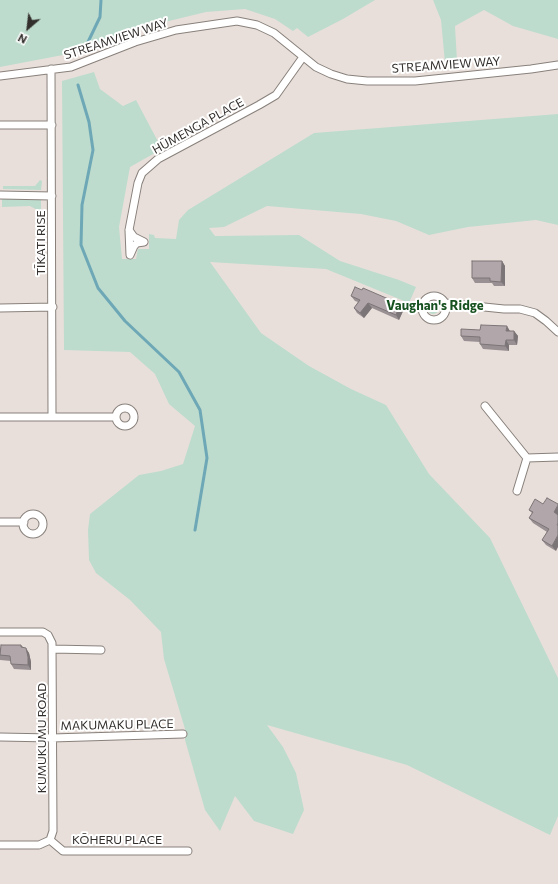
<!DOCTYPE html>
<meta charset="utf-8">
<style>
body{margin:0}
#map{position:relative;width:558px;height:884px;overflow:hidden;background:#e9dfda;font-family:Commissioner,sans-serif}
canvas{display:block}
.north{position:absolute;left:8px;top:8px;width:40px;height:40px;-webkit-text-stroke:3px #fff;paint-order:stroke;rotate:208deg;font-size:11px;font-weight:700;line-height:16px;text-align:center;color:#332f2d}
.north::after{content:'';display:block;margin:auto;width:14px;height:18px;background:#332f2d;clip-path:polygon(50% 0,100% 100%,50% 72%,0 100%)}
</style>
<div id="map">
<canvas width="558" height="884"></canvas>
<div class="north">N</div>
</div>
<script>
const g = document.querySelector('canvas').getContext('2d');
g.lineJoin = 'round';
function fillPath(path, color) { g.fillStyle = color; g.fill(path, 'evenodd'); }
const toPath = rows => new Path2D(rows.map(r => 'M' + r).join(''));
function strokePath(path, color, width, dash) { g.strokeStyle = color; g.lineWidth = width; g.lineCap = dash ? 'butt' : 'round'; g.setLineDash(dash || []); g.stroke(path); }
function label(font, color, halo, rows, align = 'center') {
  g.font = font + ' Commissioner,sans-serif'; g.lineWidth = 4; g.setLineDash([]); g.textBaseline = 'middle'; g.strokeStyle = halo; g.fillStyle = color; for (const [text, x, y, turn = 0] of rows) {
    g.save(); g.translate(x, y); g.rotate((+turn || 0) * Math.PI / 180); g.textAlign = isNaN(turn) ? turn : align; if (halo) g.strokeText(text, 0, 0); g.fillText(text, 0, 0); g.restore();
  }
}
fillPath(toPath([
 [0,0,375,0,343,19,308,37,297,28,293,31,275,19,245,9,206,12,140,28,84,51,0,67],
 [433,0,558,0,558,39,513,26,484,10,455,26,457,61,445,63,441,20],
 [94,72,100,89,123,106,136,100,162,149,130,167,119,227,122,259,136,259,138,249,149,249,149,234,154,235,155,238,176,239,179,220,188,210,314,133,558,114,558,225,536,220,468,227,429,235,396,221,361,214,267,206,224,227,209,228,215,236,299,235,340,261,399,280,416,287,409,303,326,269,210,262,261,333,309,366,351,389,386,405,429,474,490,538,558,678,558,816,550,835,407,765,267,725,283,747,296,773,304,810,293,834,254,821,235,796,220,831,205,810,185,740,185,729,164,659,161,632,130,600,96,573,89,560,88,530,90,514,139,475,161,471,183,464,195,426,169,404,155,374,130,352,64,350,62,81],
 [40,180,42,181,41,190,3,189,3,186,35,186],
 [2,198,41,198,41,212,30,206,2,207],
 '427 308a6 6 0 1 1 12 0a6 6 0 1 1-12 0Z'
]), '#bddccd');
strokePath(toPath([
 [88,42,100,17,101,0],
 [78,85,89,122,93,150,82,205,81,245,98,288,125,321,179,372,200,410,207,458,195,530]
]), '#6ea8b6', 3);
const minor = toPath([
 [51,69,52,416],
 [0,76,71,67,135,42,176,30,237,21,257,25,274,33,316,67,331,74,347,79,367,81,415,81,531,69,558,65],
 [0,125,52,125],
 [0,195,52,196],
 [129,230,134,237,144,242,137,243,134,246,130,255,129,230,138,183,142,173,158,159,259,105,276,95,303,57],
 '422 308a12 12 0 1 1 24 0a12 12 0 1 1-24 0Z',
 [445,303,504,309,520,309,535,313,546,321,558,332],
 [0,308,53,307],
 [485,406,527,458,517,491],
 '116 417a9 9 0 1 1 18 0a9 9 0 1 1-18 0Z',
 [0,417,116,417],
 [527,458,558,457],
 '23 524a10 10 0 1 1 20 0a10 10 0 1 1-20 0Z',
 [0,522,24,522],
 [0,632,43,632,48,635,52,643,53,831,50,840],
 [52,649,101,650],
 [0,737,52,738,183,734],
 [50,840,63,851,188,851],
 [0,845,39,845,50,840]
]);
strokePath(minor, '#88807b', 9);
strokePath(minor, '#fff', 7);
fillPath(toPath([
 [502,261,505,266,505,286,494,286,492,283,475,283,472,278],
 [351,296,404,309,399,320,372,308,364,318,357,313,354,308,358,302,355,301],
 [510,331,514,331,518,336,517,345,509,345,509,351,483,349,480,344,480,342,464,341,461,336],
 [543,504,556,551,546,545,542,540,547,532,533,523,529,518,532,513,529,510],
 [21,645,29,653,31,662,31,670,14,669,11,664,11,661,0,660,0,648]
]), '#989092');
fillPath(toPath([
 [502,261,505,266,505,286,501,282],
 [368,303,372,308,364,318,360,313],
 [400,304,404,309,399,320,396,315],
 [507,326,510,331,506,331],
 [514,331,518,336,517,345,514,340],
 [506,340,509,345,509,351,505,346],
 [558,505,558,516,554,512],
 [558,535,558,547,556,551,552,546],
 [26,648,29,653,31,662,31,670,28,665]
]), '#7c7577');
const building = toPath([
 [472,261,502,261,501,282,490,281,490,278,472,278,472,261],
 [355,287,362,290,363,288,400,304,396,315,368,303,360,313,354,308,360,300,351,296,355,287],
 [481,325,507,326,506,331,514,331,514,340,506,340,505,346,480,344,480,337,461,336,461,329,480,330,481,325],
 [547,498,558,504,558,505,554,512,558,515,558,523,557,525,558,525,558,535,552,546,542,540,549,529,529,518,533,512,529,510,535,499,543,504,547,498],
 [1,645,21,645,21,647,26,648,28,657,28,665,11,664,10,656,0,655,1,645]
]);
fillPath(building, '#b1a7aa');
strokePath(building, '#7c7577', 1);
label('12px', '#332f2d', '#fff', [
 ["STREAMVIEW WAY",116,39,-18],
 ["STREAMVIEW WAY",446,65,-4],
 ["HŪMENGA PLACE",198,126,-29],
 ["TĪKATI RISE",41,243,-90],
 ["MAKUMAKU PLACE",117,725,-1],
 ["KUMUKUMU ROAD",42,738,-90],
 ["KŌHERU PLACE",117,840]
]);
label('bold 13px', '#16511f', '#fff', [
 ["Vaughan's Ridge",435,306]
]);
</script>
